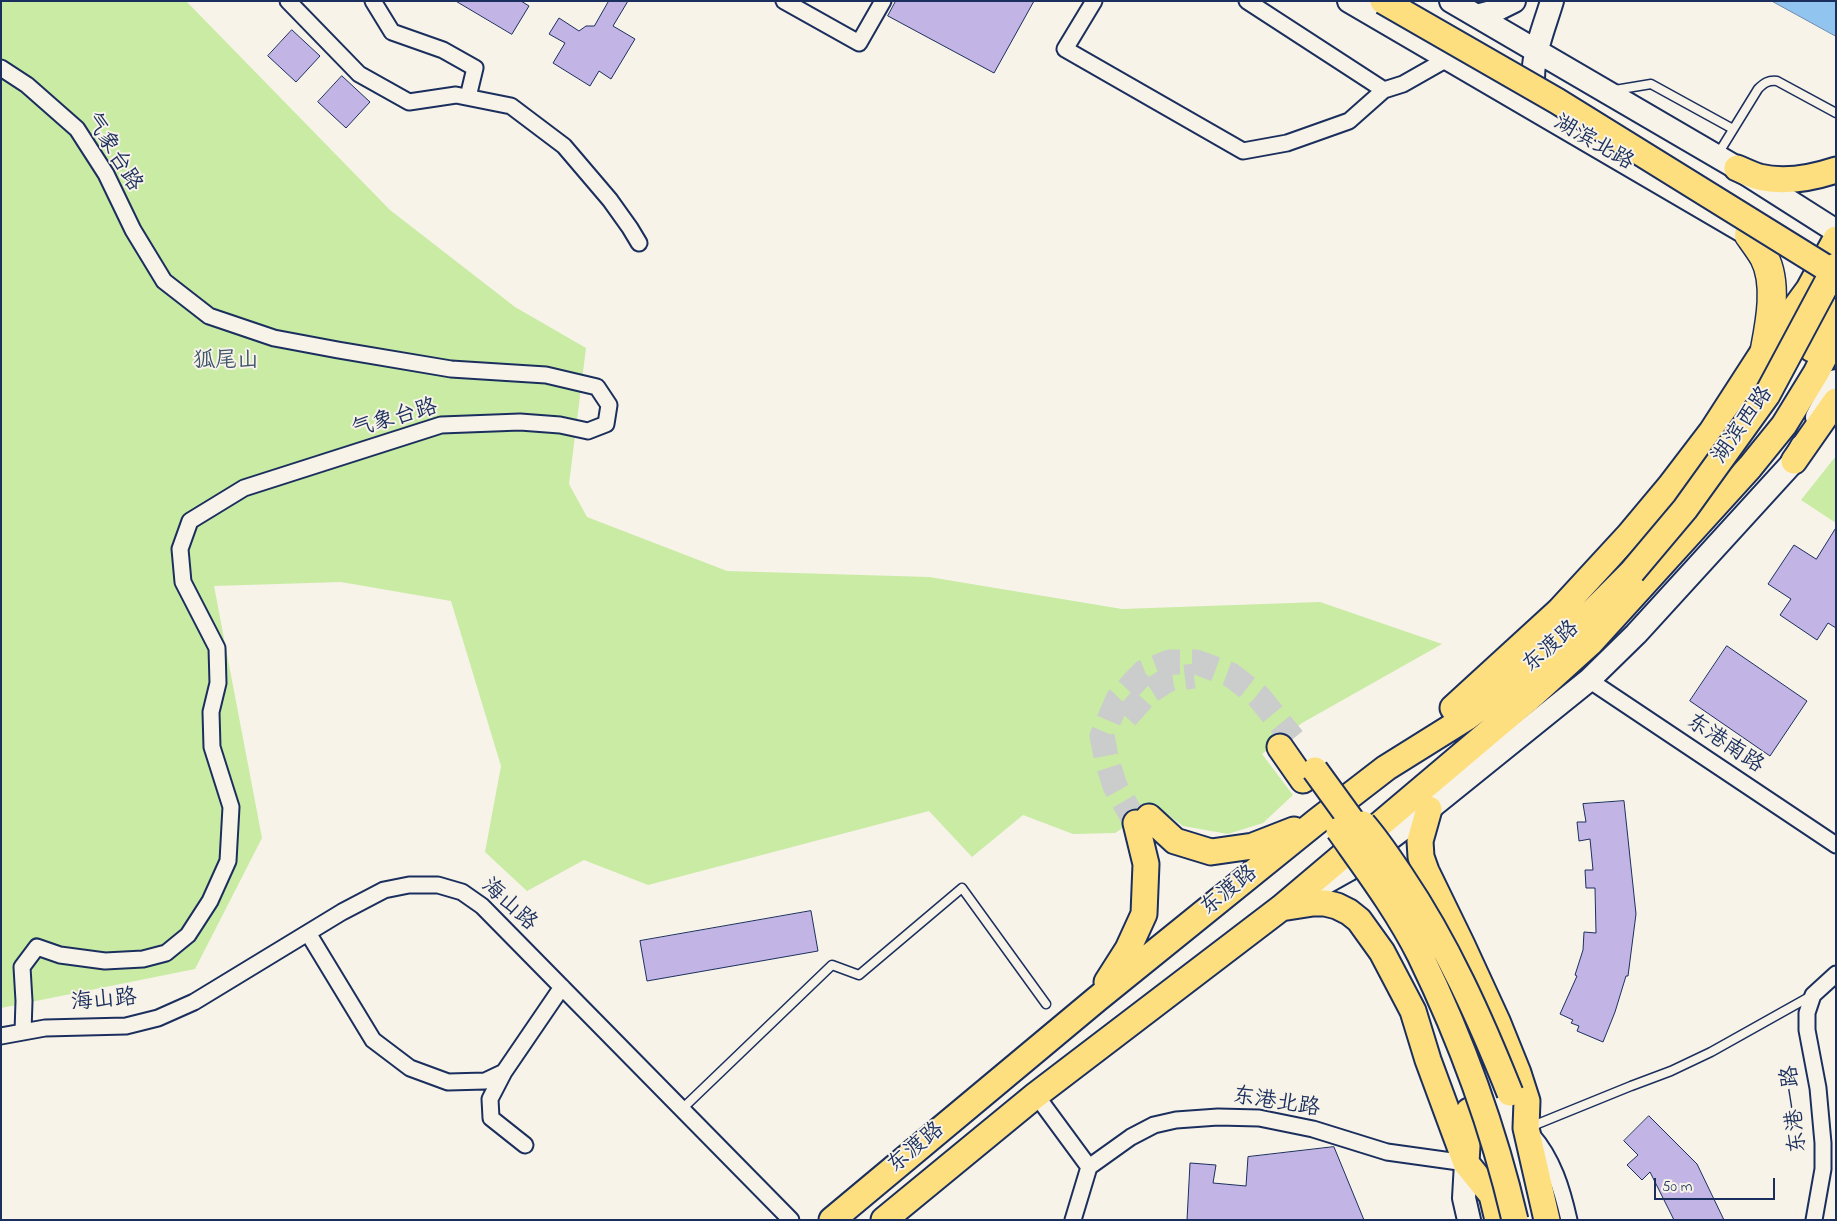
<!DOCTYPE html>
<html>
<head>
<meta charset="utf-8">
<style>
  body { margin:0 }
  #map { position:relative; width:1837px; height:1221px; overflow:hidden; background:#f7f3e8; font-family:"Indie Flower",sans-serif }
  canvas { display:block }
  .frame { position:absolute; inset:0; border:2px solid #1b2f5e; pointer-events:none }
  .scale { position:absolute; left:1654px; top:1178px; width:121px; height:22px; box-sizing:border-box; border:2px solid #1b2f5e; border-top:0; padding-left:6px; font-size:15px; line-height:18px; white-space:nowrap; color:#1b2f5e; -webkit-text-stroke:4px #f7f3e8; paint-order:stroke }
</style>
</head>
<body>
<div id="map">
<canvas width="1837" height="1221"></canvas>
<div class="frame"></div>
<div class="scale">50 m</div>
</div>
<script>
const g = document.querySelector('canvas').getContext('2d');
g.lineJoin = 'round';
function paint(path, color) { g.fillStyle = color; g.fill(path, 'evenodd'); }
function stroke(path, color, width, dash) { g.strokeStyle = color; g.lineWidth = width; g.lineCap = dash ? 'butt' : 'round'; g.setLineDash(dash || []); g.stroke(path); }
function drawText(font, color, halo, rows, align = 'center') {
  g.font = font + ' "Indie Flower","LXGW WenKai TC",sans-serif'; g.lineWidth = 4; g.setLineDash([]); g.textBaseline = 'middle'; g.strokeStyle = halo; g.fillStyle = color; for (const [text, x, y, turn = 0] of rows) {
    g.save(); g.translate(x, y); g.rotate((+turn || 0) * Math.PI / 180); g.textAlign = isNaN(turn) ? turn : align; if (halo) g.strokeText(text, 0, 0); g.fillText(text, 0, 0); g.restore();
  }
}
const green = new Path2D(`
  M1,1h185l204,209 125,97 71,41 -17,136 18,33 140,54 202,6 193,32 198,-7 122,42 -140,79 -40,31 31,41 -30,28 -35,11 -45,-8 -27,-20 -41,27 -42,1 -50,-19 -51,42 -43,-46 -281,74 -64,-25 -57,31 -42,-39 16,-86 -50,-165 -110,-19 -127,4 48,252 -67,131 -194,39z
  M1836,456v67l-35,-23z`);
const water = new Path2D(`
  M1772,1h64v35z`);
const building = new Path2D(`
  M456,1h65l8,5 -17,28z
  M609,1h19l-15,25 22,13 -24,40 -12,-8 -9,15 -37,-23 12,-20 -16,-9 10,-16 20,13 7,-5h8z
  M896,1h138l-40,72 -106,-57z
  M292,30l28,26 -24,26 -28,-26z
  M342,76l28,26 -24,26 -28,-26z
  M1836,528v100l-8,-5 -11,17 -37,-25 11,-16 -23,-15 26,-39 22,14z
  M1727,646l80,55 -37,55 -80,-55z
  M1624,801l12,113 -8,62h-2l-11,36 -12,30 -26,-11 2,-5 -8,-3 2,-3 -13,-6 17,-38 -2,-1 8,-25 1,-18 12,1 -1,-45h-9l-1,-18h8l-3,-31 -11,2 -2,-19h9l-3,-18z
  M811,911l7,40 -171,30 -7,-40z
  M1649,1116l48,48 27,56h-50l-24,-48 -8,8 -15,-15 11,-10 -14,-14z
  M1334,1147l30,73h-177l3,-57 26,2 -3,18 33,3 2,-29z`);
const primaryTunnel = new Path2D(`
  M1126,717l21,-24 22,-14 25,-3
  M1136,823l-21,-37 -8,-25 -5,-25 16,-37 26,-27 26,-10h26l35,13 27,21 35,43`);
const lane = new Path2D(`
  M1615,90l36,-6 82,45
  M1718,154l40,-65c6,-6 10,-9 19,-8l59,32
  M682,1109l150,-144 27,10 103,-87 84,116
  M1530,1127l101,-41 40,-15 40,-19 100,-56`);
const street = new Path2D(`
  M288,1l71,73 50,28 47,-7 55,11 53,40 46,54 20,28 9,15
  M373,1l19,31 51,18 32,18 -7,29
  M784,1l75,42 24,-42
  M1094,1l-29,48 178,102 44,-8 62,-22 35,-31 19,-6 44,-25
  M1247,1l137,89
  M1,68l26,17 50,44 29,45 27,56 31,51 45,35 65,22 64,12 113,19 95,6 51,12 12,18 -3,19 -18,7 -28,-6 -40,-3 -79,3 -197,63 -54,33 -10,28 3,33 34,66 1,35 -7,29 1,35 19,60 -3,54 -18,40 -22,34 -22,18 -23,6 -38,2 -45,-6 -23,-8 -15,20 2,34 -1,31
  M1589,680l247,165
  M308,933l65,107 37,28 38,14 37,-1 19,-9 58,-85
  M1,1036l44,-8 81,-2 32,-8 36,-16 148,-90 42,-22 25,-5h29l24,7 20,14 309,314
  M504,1072l-14,27 1,19 34,27
  M1036,1095l53,72 -16,53
  M1532,1135c21,24 30,54 37,85
  M1089,1167l42,-30 23,-12 22,-5 42,-3 41,1 54,11 74,23 79,11
  M1814,1220l9,-51v-26l-5,-55 -11,-58v-17l6,-18 23,-21`);
const secondary = new Path2D(`
  M1349,1l416,243
  M1451,1l286,167 99,63
  M1477,16l15,-4 22,-11
  M1537,102c-12,-32 6,-70 15,-101
  M1817,417l19,-36
  M1314,889l34,-19 81,-61 160,-129 47,-46 158,-173 8,-15
  M1466,1163l-2,35 5,22`);
const primary = new Path2D(`
  M1737,168c7,3 15,7 22,9 25,6 53,1 77,-7
  M1812,349l24,-45
  M1794,461l42,-60
  M1453,708l106,-97 70,-76 41,-49 42,-55 53,-82 44,-60 27,-50
  M1280,747l23,33
  M1429,809l-9,32 1,16 5,14 36,74 35,76 21,52 9,28 -1,27 21,92
  M1149,817l26,24 36,11 42,-6 41,-16
  M1281,908l32,-5h12l12,3 12,6 10,8 23,32 31,59 15,49 38,103
  M1107,982l21,-33 16,-35 2,-50 -10,-41
  M1469,1111l-3,52 26,32 6,25
  M832,1220l265,-221 219,-177 70,-54 80,-50 87,-67 79,-79
  M884,1220l152,-125 245,-187 246,-208 63,-57 160,-176 34,-42 32,-52 20,-39`);
const highway = new Path2D(`
  M1749,235c5,7 11,15 15,22 14,26 6,66 1,92`);
const primaryBridge = new Path2D(`
  M1383,1l174,100 279,173
  M1632,572l53,-63 82,-114 69,-129
  M1315,770l53,73
  M1363,824c14,16 26,34 38,52 46,68 79,142 109,217
  M1339,830c29,41 59,81 81,125 40,82 74,175 95,265`);
const streetNames = [
  ["湖滨北路",1593,144,30],
  ["气象台路",112,153,58],
  ["气象台路",395,420,-16],
  ["湖滨西路",1744,426,-55],
  ["东渡路",1552,648,-41],
  ["东港南路",1724,745,34],
  ["东渡路",1230,892,-39],
  ["海山路",508,906,42],
  ["海山路",104,1002,-5],
  ["东港北路",1276,1104,9],
  ["东港一路",1796,1109,-96],
  ["东渡路",917,1149,-40]
];
const parkNames = [
  ["狐尾山",226,362]
];
paint(green, '#c9eba4');
paint(water, '#91c4ee');
stroke(water, '#6288b4', 1);
paint(building, '#c2b4e5');
stroke(building, '#1b2f5e', 1);
stroke(primaryTunnel, '#cbcccc', 25, [25, 12]);
stroke(lane, '#1b2f5e', 11);
stroke(street, '#1b2f5e', 19);
stroke(secondary, '#1b2f5e', 26);
stroke(primary, '#1b2f5e', 29);
stroke(highway, '#1b2f5e', 31);
stroke(lane, '#f7f3e8', 8);
stroke(street, '#f7f3e8', 15);
stroke(secondary, '#f7f3e8', 22);
stroke(primary, '#fedf80', 25);
stroke(highway, '#fedf80', 28);
stroke(primaryBridge, '#1b2f5e', 29, []);
stroke(primaryBridge, '#fedf80', 25);
drawText('22px', '#1b2f5e', '#f7f3e8', streetNames);
drawText('22px', '#3e556c', '#f7f3e8', parkNames);
</script>
</body>
</html>
